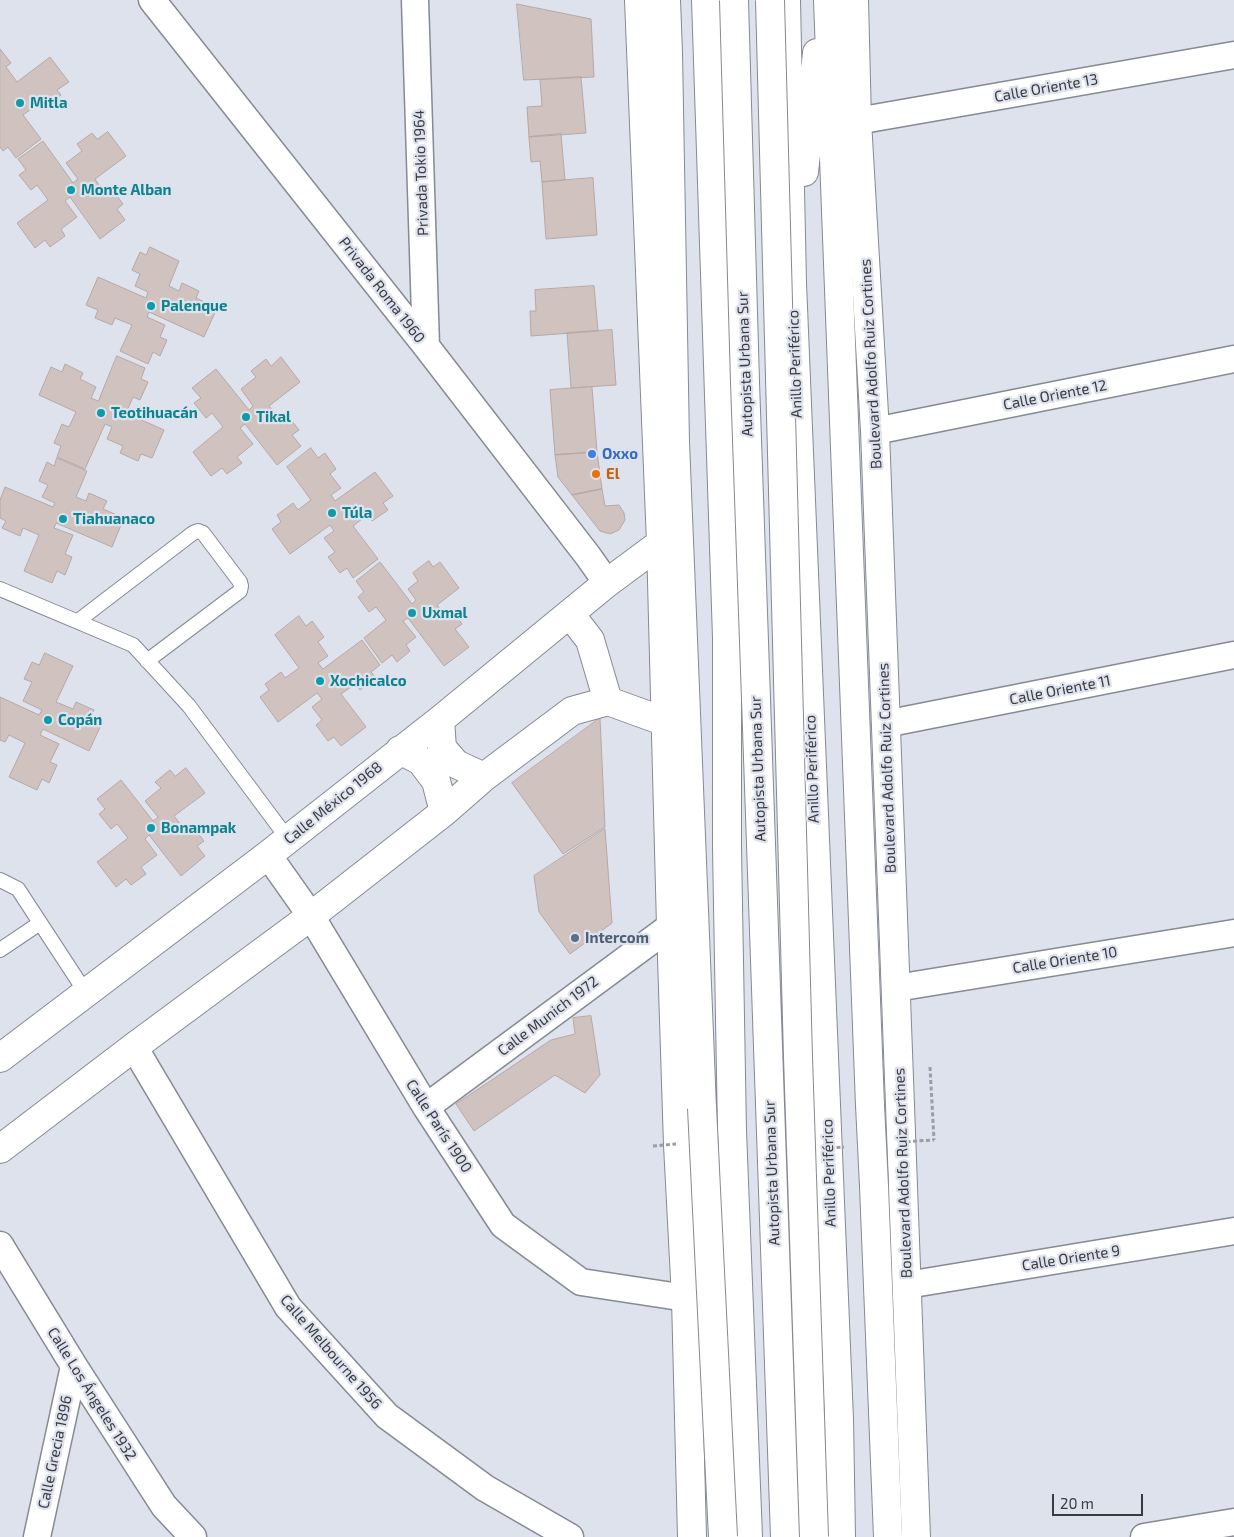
<!DOCTYPE html>
<html>
<head>
<meta charset="utf-8">
<style>
  body { margin:0 }
  #map { position:relative; width:1234px; height:1537px; overflow:hidden; background:#dde2ed; font-family:"Exo 2",sans-serif }
  canvas { display:block }
  .scale { position:absolute; left:1052px; top:1494px; width:91px; height:22px; box-sizing:border-box; border:2px solid #393b40; border-top:0; padding-left:6px; font-size:15px; line-height:18px; white-space:nowrap; color:#393b40; -webkit-text-stroke:4px #dde2ed; paint-order:stroke }
</style>
</head>
<body>
<div id="map">
<canvas width="1234" height="1537"></canvas>
<div class="scale">20 m</div>
</div>
<script>
const g = document.querySelector('canvas').getContext('2d');
g.lineJoin = 'round';
function paint(path, color) { g.fillStyle = color; g.fill(path, 'evenodd'); }
function stroke(path, color, width, dash) { g.strokeStyle = color; g.lineWidth = width; g.lineCap = dash ? 'butt' : 'round'; g.setLineDash(dash || []); g.stroke(path); }
function drawText(font, color, halo, rows, align = 'center') {
  g.font = font + ' "Exo 2",sans-serif'; g.lineWidth = 4.5; g.setLineDash([]); g.textBaseline = 'middle'; g.strokeStyle = halo; g.fillStyle = color; for (const [text, x, y, turn = 0] of rows) {
    g.save(); g.translate(x, y); g.rotate((+turn || 0) * Math.PI / 180); g.textAlign = isNaN(turn) ? turn : align; if (halo) g.strokeText(text, 0, 0); g.fillText(text, 0, 0); g.restore();
  }
}
const building = new Path2D(`
  M517,4l74,15 3,58 -70,3z
  M0,49l11,14 -5,4 11,15 33,-25 19,25 -12,8 4,5 -14,11 -4,-6 -20,15 18,24 -25,19 -8,-11 -5,4 -3,-4z
  M581,77l5,56 -57,4 -2,-30 15,-1 -2,-26z
  M108,132l18,24 -31,23 10,15 7,-5 11,15 -6,5 8,11 -25,19 -30,-42 -5,4 12,16 -16,12 4,7 -15,11 -5,-7 -10,8 -18,-25 31,-23 -11,-15 -6,5 -12,-15 7,-5 -8,-11 25,-18 30,42 5,-4 -12,-16 16,-12 -5,-7 15,-11 5,6z
  M561,134l4,46 -23,2 -2,-21 -9,1 -2,-25z
  M593,178l4,57 -51,4 -4,-57z
  M150,247l29,14 -10,25 10,5 3,-8 17,8 -3,7 21,10 -13,29 -55,-25 -2,5 18,8 -5,12 7,3 -7,16 -7,-4 -5,12 -28,-13 12,-26 -17,-7 -3,7 -17,-7 3,-8 -12,-5 12,-28 48,21 2,-6 -13,-6 5,-12 -8,-4 8,-18 6,3z
  M594,286l4,45 -67,5 -1,-25h6l-1,-21z
  M612,330l4,55 -45,3 -4,-55z
  M117,356l28,12 -4,11 7,3 -8,18 -7,-3 -7,16 38,17 -12,28 -11,-4 -3,7 -18,-8 3,-7 -16,-7 5,-12 -7,-3 -20,45 -28,-12 4,-11 -7,-3 8,-19 7,3 7,-15 -37,-17 12,-28 11,5 3,-8 18,9 -3,6 16,8 -5,11 7,3z
  M281,357l19,25 -31,24 12,14 6,-5 12,15 -7,5 9,11 -24,19 -32,-41 -5,4 13,16 -16,13 5,6 -15,11 -5,-6 -11,8 -18,-24 30,-25 -11,-14 -6,5 -12,-15 7,-5 -9,-10 24,-19 33,41 4,-4 -12,-17 15,-12 -5,-6 15,-12 5,7z
  M592,387l5,65 -42,3 -5,-65z
  M311,448l7,10 7,-5 11,16 -6,5 11,14 -10,7 4,6 40,-29 18,24 -10,7 5,7 -16,11 -5,-6 -14,11 25,33 -25,19 -6,-10 -7,5 -12,-16 7,-5 -11,-14 10,-7 -4,-6 -40,29 -18,-25 9,-7 -4,-7 16,-12 5,7 13,-10 -24,-33z
  M597,452l5,37 -30,6 -14,-18 -3,-22z
  M57,458l30,13 -11,26 10,4 3,-8 18,8 -4,8 21,9 -12,29 -56,-24 -2,5 19,7 -8,19 7,3 -7,18 -8,-4 -5,12 -28,-12 15,-36 -16,-7 -3,8 -18,-8 4,-7 -6,-3v-18l5,-13 48,20 2,-4 -13,-6 6,-12 -9,-4 8,-19 7,4z
  M602,489l3,17 14,-1 5,8 1,7 -6,10 -9,4 -10,-3 -28,-36z
  M429,561l4,6 7,-5 19,26 -22,17 7,9 7,-5 11,15 -7,5 14,18 -25,19 -36,-48 -5,3 13,16 -10,8 4,6 -13,11 -5,-7 -10,8 -18,-25 22,-18 -10,-13 -7,5 -11,-15 6,-5 -8,-11 24,-19 32,42 4,-4 -8,-11 10,-8 -5,-8z
  M299,616l7,10 6,-5 12,16 -6,5 10,14 -10,7 5,6 39,-29 18,25 -9,7 5,6 -16,12 -5,-6 -14,10 25,33 -25,19 -7,-9 -6,4 -12,-16 6,-5 -10,-13 10,-8 -5,-6 -39,29 -18,-25 9,-7 -4,-6 16,-12 4,6 14,-10 -24,-33z
  M45,653l28,13 -17,36 17,7 3,-7 18,8 -4,7 12,6 -13,28 -46,-22 -3,6 19,9 -9,18 7,3 -8,18 -7,-4 -5,11 -28,-13 16,-34 -16,-8 -4,7 -5,-2v-43l39,18 3,-5 -19,-9 9,-19 -8,-3 8,-17 7,3z
  M600,718l5,109 -42,27 -51,-71z
  M186,768l19,25 -31,23 12,15 6,-5 12,15 -7,5 8,10 -24,20 -32,-41 -4,4 12,16 -16,12 5,7 -15,11 -5,-6 -10,8 -19,-25 31,-24 -11,-14 -6,5 -12,-15 6,-5 -8,-10 24,-19 32,41 5,-4 -13,-16 16,-13 -6,-6 15,-12 5,6z
  M605,829l7,94 -42,31 -31,-42 -5,-36z
  M591,1016l9,59 -15,18 -30,-18 -81,56 -18,-27 95,-64 24,-6 -2,-16z`);
const path = new Path2D(`
  M930,1067l4,73`);
const lane = new Path2D(`
  M0,589l133,56 56,61 99,133
  M78,621l115,-88 5,-2 5,2 37,49 1,4 -1,5 -93,70
  M0,880l18,9 68,104
  M0,950l40,-27`);
const street = new Path2D(`
  M152,0l274,346 162,210 19,27
  M415,0l11,346
  M857,121l377,-66
  M875,431l359,-72
  M885,724l349,-69
  M268,855l43,61 115,191 77,118 78,57 105,16
  M896,988l338,-55
  M134,1047l154,260 99,109 98,72 85,49
  M426,1107l245,-181
  M0,1245l74,121 90,140 29,31
  M907,1285l327,-54
  M37,1537l37,-171
  M1144,1537l90,-15`);
const secondary = new Path2D(`
  M639,0l22,543 10,383 7,219 8,153 6,239
  M854,0l3,121 18,310 41,1106
  M570,614l20,26 18,61
  M440,720l2,28 14,16 28,13
  M400,750l21,11 15,20 8,31
  M0,1058l268,-203 172,-135 167,-137 54,-40
  M0,1149l134,-102 177,-131 133,-104 40,-35 88,-66 36,-10 58,21`);
const highway = new Path2D(`
  M666,0l2,53 7,389 27,666
  M706,0l21,638v210l5,283 16,406
  M786,0l6,283 47,1136 2,118
  M828,0l42,1105
  M804,172l13,-119
  M679,1159l23,114
  M874,1186l14,351`);
const pathBridge = new Path2D(`
  M900,1142l34,-2
  M653,1146l23,-2
  M830,1148l14,-1`);
const highwayBridge = new Path2D(`
  M734,0l11,382 40,1155
  M770,0l28,1057 16,480
  M870,1105l4,81
  M702,1108l21,429`);
const markers = [
  [20,103,5,"#0f9aa8"],
  [71,190,5,"#0f9aa8"],
  [151,306,5,"#0f9aa8"],
  [101,413,5,"#0f9aa8"],
  [246,417,5,"#0f9aa8"],
  [592,454,5,"#3f7fe0"],
  [596,474,5,"#e8710a"],
  [332,513,5,"#0f9aa8"],
  [63,519,5,"#0f9aa8"],
  [412,613,5,"#0f9aa8"],
  [320,681,5,"#0f9aa8"],
  [48,720,5,"#0f9aa8"],
  [151,828,5,"#0f9aa8"],
  [575,938,5,"#5c6f8a"]
];
const streetNames = [
  ["Calle Oriente 13",1046,88,-10],
  ["Privada Tokio 1964",421,173,-92],
  ["Privada Roma 1960",382,290,52],
  ["Autopista Urbana Sur",745,364,-92],
  ["Anillo Periférico",795,364,-92],
  ["Boulevard Adolfo Ruiz Cortines",871,364,-93],
  ["Calle Oriente 12",1055,395,-11],
  ["Calle Oriente 11",1060,690,-11],
  ["Boulevard Adolfo Ruiz Cortines",887,768,-92],
  ["Autopista Urbana Sur",758,769,-92],
  ["Anillo Periférico",812,769,-92],
  ["Calle México 1968",333,803,-39],
  ["Calle Oriente 10",1065,960,-9],
  ["Calle Munich 1972",548,1016,-37],
  ["Calle París 1900",439,1126,57],
  ["Autopista Urbana Sur",772,1173,-92],
  ["Anillo Periférico",829,1173,-92],
  ["Boulevard Adolfo Ruiz Cortines",903,1173,-92],
  ["Calle Oriente 9",1071,1258,-9],
  ["Calle Melbourne 1956",331,1352,49],
  ["Calle Los Ángeles 1932",92,1394,58],
  ["Calle Grecia 1896",55,1452,-78]
];
const cultureNames = [
  ["Mitla",30,103],
  ["Monte Alban",81,190],
  ["Palenque",161,306],
  ["Teotihuacán",111,413],
  ["Tikal",256,417],
  ["Túla",342,513],
  ["Tiahuanaco",73,519],
  ["Uxmal",422,613],
  ["Xochicalco",330,681],
  ["Copán",58,720],
  ["Bonampak",161,828]
];
const shopNames = [
  ["Oxxo",602,454]
];
const foodNames = [
  ["El",606,474]
];
const serviceNames = [
  ["Intercom",585,938]
];
paint(building, '#d0c3bf');
stroke(building, '#b5a8a5', 1);
stroke(lane, '#858a93', 16);
stroke(street, '#858a93', 29);
stroke(secondary, '#858a93', 30);
stroke(highway, '#858a93', 30);
stroke(path, '#999da5', 3, [4, 2.5]);
stroke(lane, '#fff', 14);
stroke(street, '#fff', 26);
stroke(secondary, '#fff', 28);
stroke(highway, '#fff', 28);
stroke(highwayBridge, '#858a93', 30, []);
stroke(pathBridge, '#999da5', 3, [4, 2.5]);
stroke(highwayBridge, '#fff', 28);
for (const [x, y, r, color] of markers) { const dot = new Path2D(); dot.arc(x, y, r, 0, 2 * Math.PI); g.fillStyle = color; g.fill(dot); stroke(dot, '#dde2ed', 2); }
drawText('15px', '#393b40', '#dde2ed', streetNames);
drawText('bold 15px', '#0d838f', '#dde2ed', cultureNames, 'left');
drawText('bold 15px', '#366cbe', '#dde2ed', shopNames, 'left');
drawText('bold 15px', '#c56008', '#dde2ed', foodNames, 'left');
drawText('bold 15px', '#4e5e75', '#dde2ed', serviceNames, 'left');
</script>
</body>
</html>
